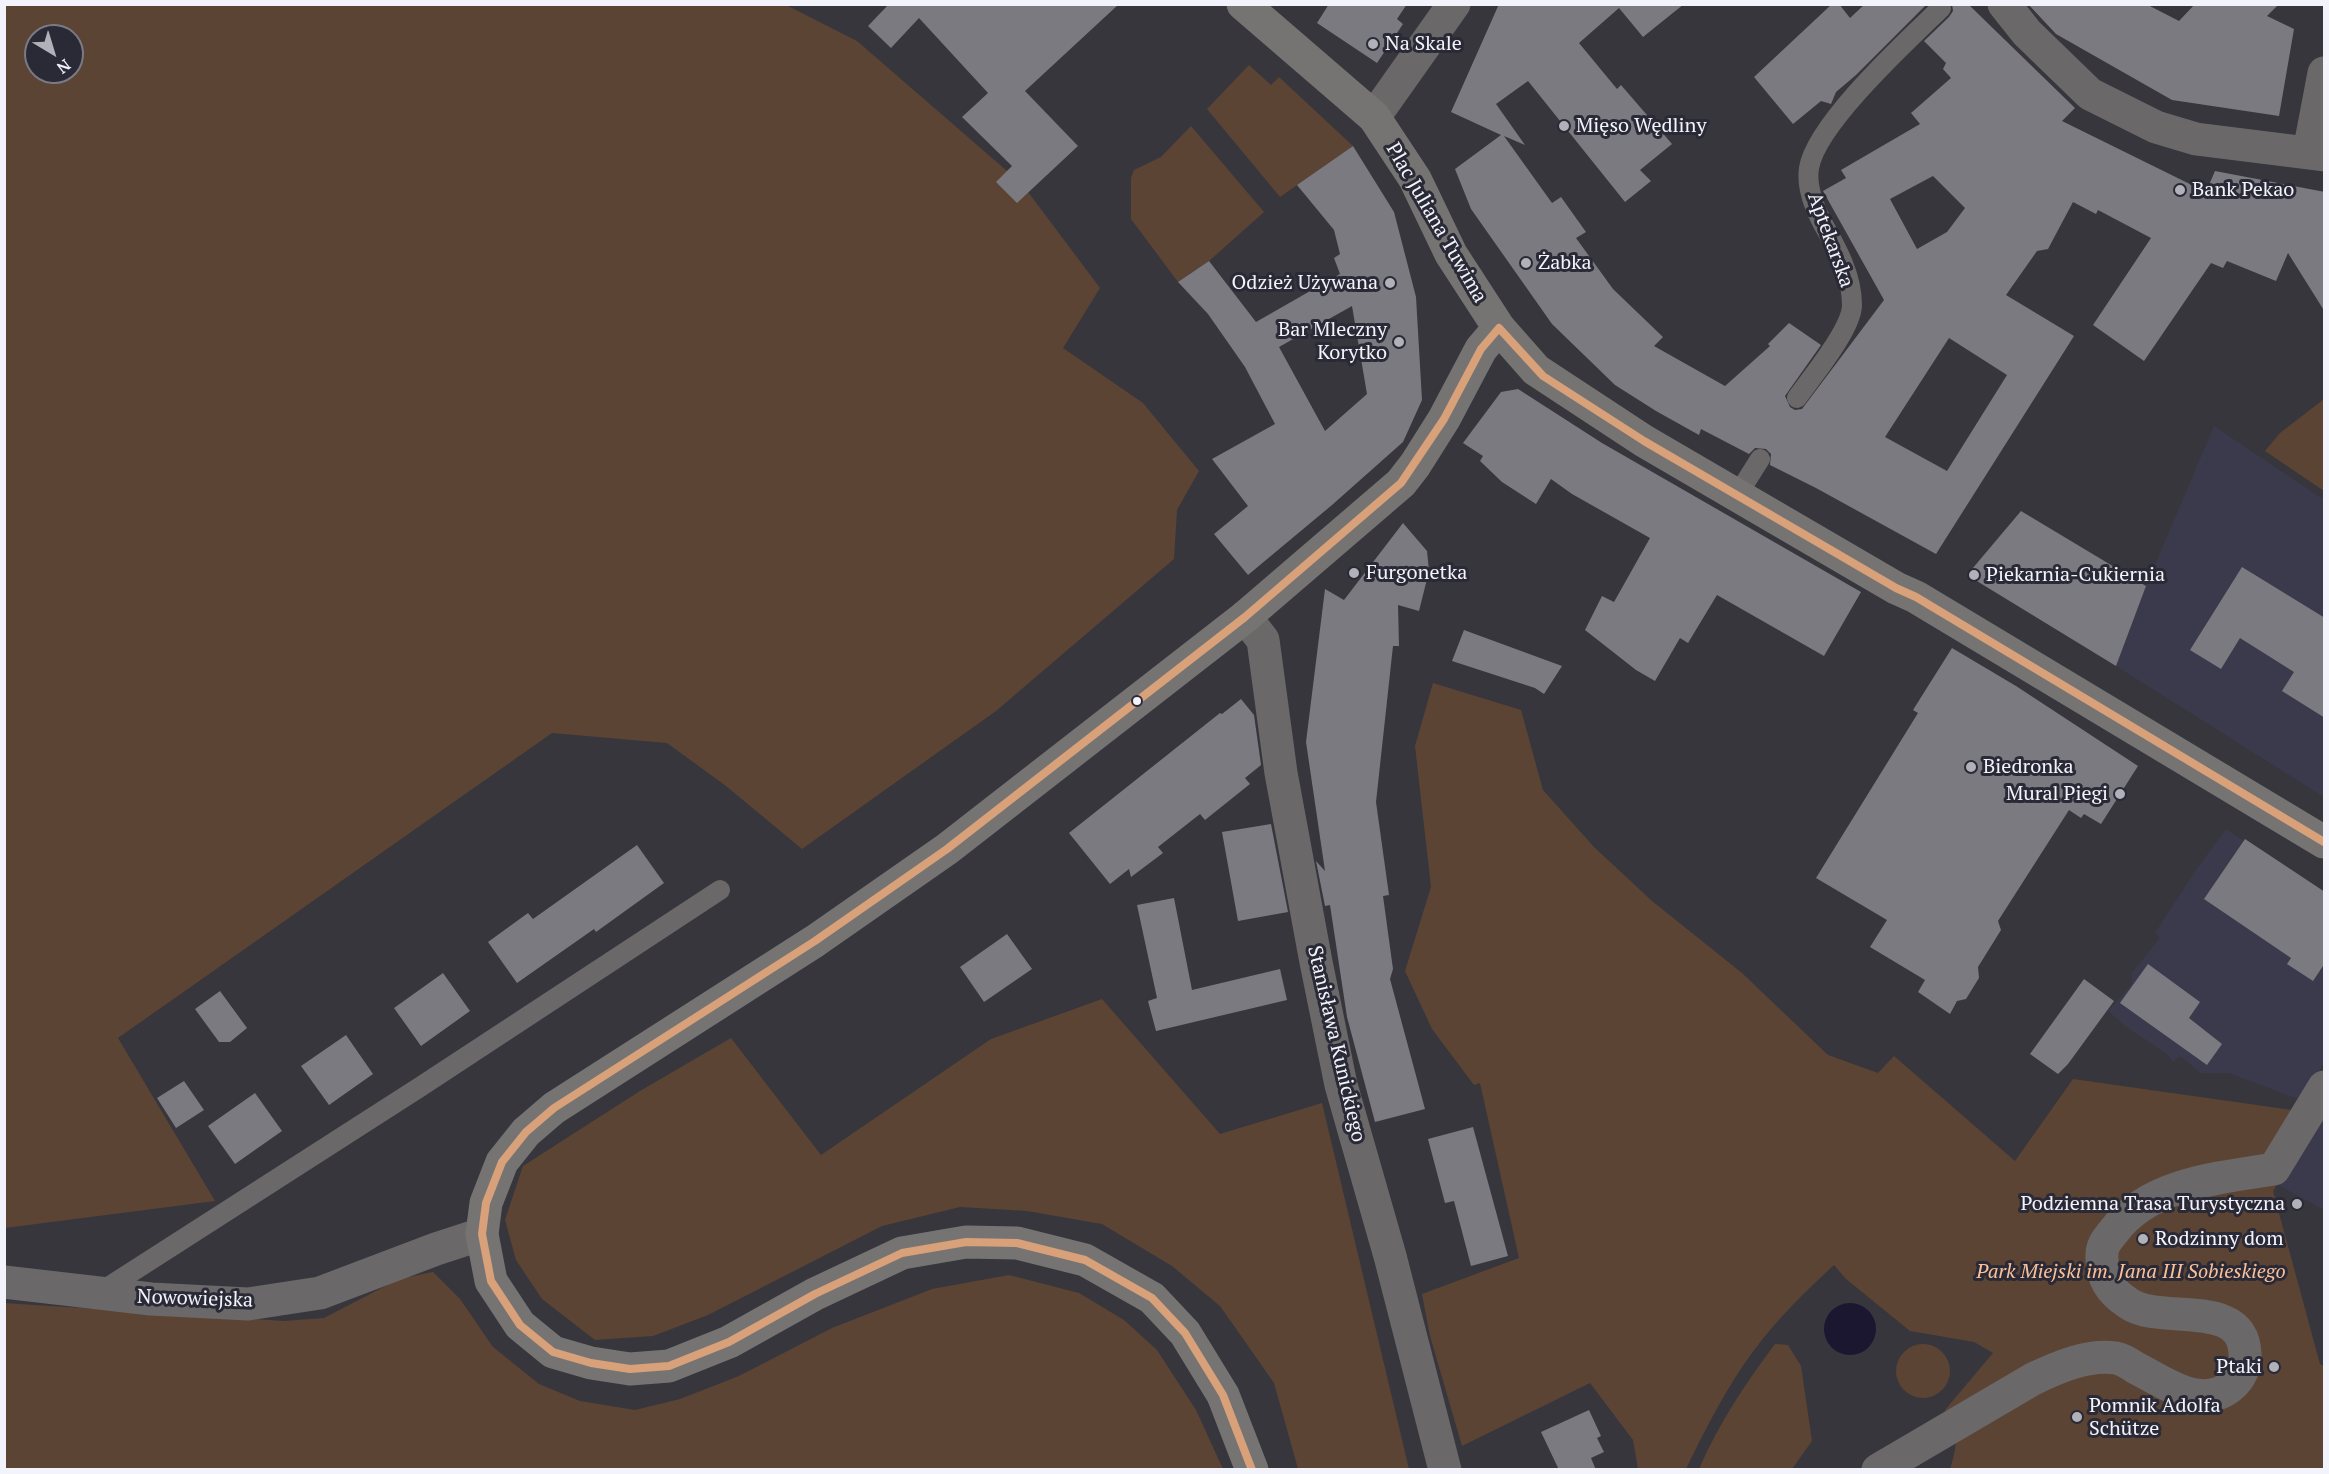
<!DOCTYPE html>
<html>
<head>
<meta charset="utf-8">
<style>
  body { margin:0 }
  #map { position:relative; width:2329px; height:1474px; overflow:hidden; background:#37363d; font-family:"PT Serif",serif }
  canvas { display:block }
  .frame { position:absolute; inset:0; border:6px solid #f3f3fc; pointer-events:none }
  .north { position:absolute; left:24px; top:24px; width:60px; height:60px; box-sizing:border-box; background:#2a2936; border:2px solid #7a7a85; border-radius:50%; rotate:142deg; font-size:16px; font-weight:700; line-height:24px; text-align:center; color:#f3f3fc }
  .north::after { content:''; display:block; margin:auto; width:21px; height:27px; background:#b1b1b9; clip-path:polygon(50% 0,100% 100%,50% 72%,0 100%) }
</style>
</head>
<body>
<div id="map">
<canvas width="2329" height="1474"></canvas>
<div class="frame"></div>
<div class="north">N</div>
</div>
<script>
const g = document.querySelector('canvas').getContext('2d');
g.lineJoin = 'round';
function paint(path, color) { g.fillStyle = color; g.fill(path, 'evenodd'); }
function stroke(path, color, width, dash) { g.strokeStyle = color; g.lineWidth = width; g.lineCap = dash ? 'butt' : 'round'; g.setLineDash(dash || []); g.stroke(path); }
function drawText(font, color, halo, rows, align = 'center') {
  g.font = font + ' "PT Serif",serif'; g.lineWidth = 6; g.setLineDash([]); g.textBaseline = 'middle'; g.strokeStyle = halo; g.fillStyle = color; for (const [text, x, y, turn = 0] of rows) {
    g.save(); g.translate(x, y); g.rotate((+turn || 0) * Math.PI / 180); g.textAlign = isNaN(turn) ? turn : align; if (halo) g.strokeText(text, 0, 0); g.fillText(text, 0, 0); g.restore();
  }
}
const built = new Path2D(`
  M2214,426l110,74v297l-208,-131 30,-80z
  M2226,829l98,64v169l-21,39 -74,-28h-28l-21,-17 -7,6 -6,-8 -42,-28 -17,-15 24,-27v-11l28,-35 -5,-5 41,-63z
  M2324,1109v101l-46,-25z`);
const green = new Path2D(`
  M4,5h782l71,36 165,143 78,104 -37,60 80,55 56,68 -22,39 -3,49 -178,152 -194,138 -76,-63 -59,-43 -115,-10 -434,305 97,163 -210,27zM36,36h36v36h-36z
  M1249,65l22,20 8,-8 74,69 -73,51 -73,-88z
  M1191,126l73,86 -55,49 -31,21 -47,-63v-41l3,-8 27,-13z
  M2324,399v92l-59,-40 15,-18z
  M1433,683l88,27 22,80 51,57 58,54 90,72 86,82 50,18 16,-17 121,105 58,-82 247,35 -47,77 47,173 4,2v103h-374c8,-25 9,-37 -5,-59l48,-57 -19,-11 -64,-11 -64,-52 -12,-14c-28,26 -56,53 -79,84 -28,37 -49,79 -69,120h-48l-5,-29 -43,-57 -128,63 -32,-110 -8,-42 97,-36 -39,-175 -6,2 -42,-56 -27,-58 26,-84 -16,-141z
  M1102,999l118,135 102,-31 87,366h-111l-24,-86 -54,-77 -48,-40 -70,-42 -75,-13 -67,-4 -78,19 -174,89 -55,21 -58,4 -53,-41 -26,-39 -11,-40 18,-54 117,-75 91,-53 90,117 170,-116z
  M433,1272l27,27 33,48 46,37 41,17 55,9 45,-11 59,-23 93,-48 100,-39 77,-14 70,18 45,27 33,30 39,60 27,59h-1218l-1,-166 280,18 40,-3 75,-39z
  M1775,1344l13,1 13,21 11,75 -20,28h-93c20,-46 46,-85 76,-125z
  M1896 1371a27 27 0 1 1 54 0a27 27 0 1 1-54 0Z`);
const water = new Path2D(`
  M1824 1329a26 26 0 1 1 52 0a26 26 0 1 1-52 0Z`);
const building = new Path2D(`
  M889,4h230l-94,87 53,55 -61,57 -21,-21 16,-16 -50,-49 26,-24 -69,-75 -28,30 -23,-22z
  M1329,4h78l-10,15 6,5 -26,39 -60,-40z
  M1499,4h185l-41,33 -24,-29 -40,35 38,46 4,-4 51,59 -32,26 11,11 -26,21 -97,-121 -32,23 29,41 -21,-9 48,67 9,-6 25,35 -10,6 37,51 50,48 -9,9 71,40 45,-40 -2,-2 21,-21 32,22 -36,51 5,11 5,3 7,-1 82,-109 -61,-109 23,-13 -5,-8 79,-46 -9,-11 40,-35 -8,-9 3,-6 -22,-22 25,-24 4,-6 -1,-7h16l107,104 -13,13 144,71 9,-21 110,21v120l-37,-59 -12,28 -49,-20 -4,7 -12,-5 -67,98 -51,-36 58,-87 -53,-28 -2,4 -23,-12 -25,47 -11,2 -31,44 68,41 -138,218 -120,-66 -46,-23 1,-11 -5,-5 -11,-1 -6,6 -48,-25 -2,6 -43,-24 -41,-26 -63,-61 -81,-115 -16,-40 46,-34 -50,-23zM1933,176l32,32 -18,24 -30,17 -27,-50zM1949,338l58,37 -60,96 -62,-34z
  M1832,4h7l11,14 15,-14h62l-71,71 -20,17 -5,12 -10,-3 -28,23 -39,-47z
  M2028,4h118l33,17 16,-17h84l-12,12 27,13 -15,87 -107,-16 -116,-66z
  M1353,146l41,66 22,85 6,103 -19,42 -71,63 -84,70 -34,-41 34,-28 -36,-47 63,-35 -30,-57 -37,-53 -30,-32 31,-21 47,61 84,-48 -6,-16 6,-4 -6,-24 -37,-45zM1352,306l15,88 -42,37 -46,-84z
  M1518,389l84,54 259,149 -37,64 -107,-61 -29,48 -8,-5 -25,43 -19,-11 -51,-40 17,-34 12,6 36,-64 -78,-44 -21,-15 -15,25 -34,-22 -22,-21 3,-5 -20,-13 38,-51z
  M2021,511l125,75 -30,80 -149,-91z
  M1403,523l24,28 2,20 -10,40 -21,-6 1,41h-6l-17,156 13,93 -6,1 10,73 -3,10 35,130 -50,13 -28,-105 -17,-112 -5,1 -9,-45 9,10 -19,-129 19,-153 19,11z
  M2242,567l83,51v100l-43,-27 12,-19 -54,-34 -19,31 -31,-19z
  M1464,630l98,36 -18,28 -9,-6 -83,-27z
  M1952,648l64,38 122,80 -37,58 -17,-10 -3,4 -12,-8 -71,111 3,9 -23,37 1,11 -13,21 -9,2 -7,13 -32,-22 7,-12 -55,-33 17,-27 -71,-42 102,-165 -5,-3z
  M1241,699l13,16 7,50 -16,13 5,6 -45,36 -5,-6 -42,33 5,6 -32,24 -2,-8 -19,15 -41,-51 151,-120 2,1z
  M1271,824l17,88 -50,9 -16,-89z
  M2245,839l80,53v71l-12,18 -26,-17 4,-6 -87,-59z
  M637,845l27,38 -68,49 -2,-3 -77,54 -29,-41 40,-29 5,6z
  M1174,898l18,92 88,-21 7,31 -131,31 -8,-30 9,-3 -20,-93z
  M1007,934l25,35 -48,33 -24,-35z
  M2148,964l52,38 -11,16 33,26 -15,21 -87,-62z
  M443,973l27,38 -49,35 -27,-38z
  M2084,979l30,22 -46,63 -10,10 -28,-20z
  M220,991l27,37 -17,14h-11l-24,-33z
  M346,1035l27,39 -44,31 -28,-39z
  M184,1081l20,29 -28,18 -19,-30z
  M255,1093l27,38 -47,33 -27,-38z
  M1473,1127l35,129 -37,10 -17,-65 -9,2 -17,-64z
  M1589,1410l12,26 -4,2 7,14 -13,6 5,12h-37l-18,-38z`);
const lane = new Path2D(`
  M1797,398c14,-20 55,-69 55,-93 0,-30 -15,-56 -29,-81 -9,-17 -17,-37 -14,-56 7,-44 99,-128 132,-160
  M1738,494l22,-35
  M99,1293l321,-206 300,-197`);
const street = new Path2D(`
  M2004,4l23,29 63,61 66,33 40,12 128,16
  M1374,117l80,-113
  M2309,152l15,-79
  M1245,617l18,23 18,133 35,189 25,123 49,171 55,214
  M4,1282l147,17 97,5 72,-11 116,-44 46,-15
  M1878,1470l155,-91c25,-12 55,-25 83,-21 6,1 14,6 20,10 28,14 65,43 95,18 9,-7 15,-20 14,-32 -2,-58 -86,-28 -117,-51 -17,-11 -26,-24 -26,-44 -1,-13 4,-18 12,-28 36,-48 105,-53 160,-62l50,-82`);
const secondary = new Path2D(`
  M1243,4l131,113 41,62 36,75 48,74 37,42 108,71 252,147 20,9 408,245
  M1252,1470l-29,-75 -38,-62 -33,-35 -67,-38 -68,-17 -51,-1 -64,11 -87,41 -86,48 -60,24 -39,3 -39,-6 -38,-11 -33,-27 -29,-44 -9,-47 4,-31 16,-41 24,-30 28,-24 261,-167 132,-92 298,-232 156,-134 14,-18 29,-46 37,-70 18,-21`);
const bus1 = new Path2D(`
  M1499,328l44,48 101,65 252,147 20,9 408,245
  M1252,1470l-29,-75 -38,-62 -33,-35 -67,-38 -68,-17 -51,-1 -64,11 -87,41 -86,48 -60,24 -39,3 -39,-6 -38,-11 -33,-27 -29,-44 -9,-47 4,-31 16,-41 24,-30 28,-24 261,-167 132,-92 298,-232 156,-134 43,-64 37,-70 18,-21`);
const markers = [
  [1373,44,6,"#b1b1b9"],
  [1564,126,6,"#b1b1b9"],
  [2180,190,6,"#b1b1b9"],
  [1526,263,6,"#b1b1b9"],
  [1390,283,6,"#b1b1b9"],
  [1399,342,6,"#b1b1b9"],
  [1354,573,6,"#b1b1b9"],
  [1974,575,6,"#b1b1b9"],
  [1137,701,5,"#f3f3fc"],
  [1971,767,6,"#b1b1b9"],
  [2120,794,6,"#b1b1b9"],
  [2297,1204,6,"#b1b1b9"],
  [2143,1239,6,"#b1b1b9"],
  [2274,1367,6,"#b1b1b9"],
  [2077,1417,6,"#b1b1b9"]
];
const poiNames = [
  ["Na Skale",1385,44],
  ["Mięso Wędliny",1576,126],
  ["Bank Pekao",2192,190],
  ["Żabka",1538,263],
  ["Odzież Używana",1378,283,"right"],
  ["Bar Mleczny",1387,330,"right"],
  ["Korytko",1387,353,"right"],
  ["Furgonetka",1366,573],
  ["Piekarnia-Cukiernia",1986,575],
  ["Biedronka",1983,767],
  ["Mural Piegi",2108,794,"right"],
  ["Podziemna Trasa Turystyczna",2285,1204,"right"],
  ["Rodzinny dom",2155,1239],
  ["Ptaki",2262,1367,"right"],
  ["Pomnik Adolfa",2089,1406],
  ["Schütze",2089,1429]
];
const streetNames = [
  ["Plac Juliana Tuwima",1436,223,60],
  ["Aptekarska",1830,240,70],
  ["Stanisława Kunickiego",1336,1044,77],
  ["Nowowiejska",195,1299,2]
];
const parkNames = [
  ["Park Miejski im. Jana III Sobieskiego",2131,1272]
];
paint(built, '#3b3a4c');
paint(green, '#5c4434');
paint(water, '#1b1731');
paint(building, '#7b7a81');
stroke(lane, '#6a6868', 20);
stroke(street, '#6a6868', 33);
stroke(secondary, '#767473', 33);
stroke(bus1, '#d9a179', 8);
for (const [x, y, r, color] of markers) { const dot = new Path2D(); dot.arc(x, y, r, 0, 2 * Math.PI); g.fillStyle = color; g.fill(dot); stroke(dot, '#2a2936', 2); }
drawText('20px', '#f3f3fc', '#2a2936', poiNames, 'left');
drawText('20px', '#f3f3fc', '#2a2936', streetNames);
drawText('italic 20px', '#f9c09a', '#2a2936', parkNames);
</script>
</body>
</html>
